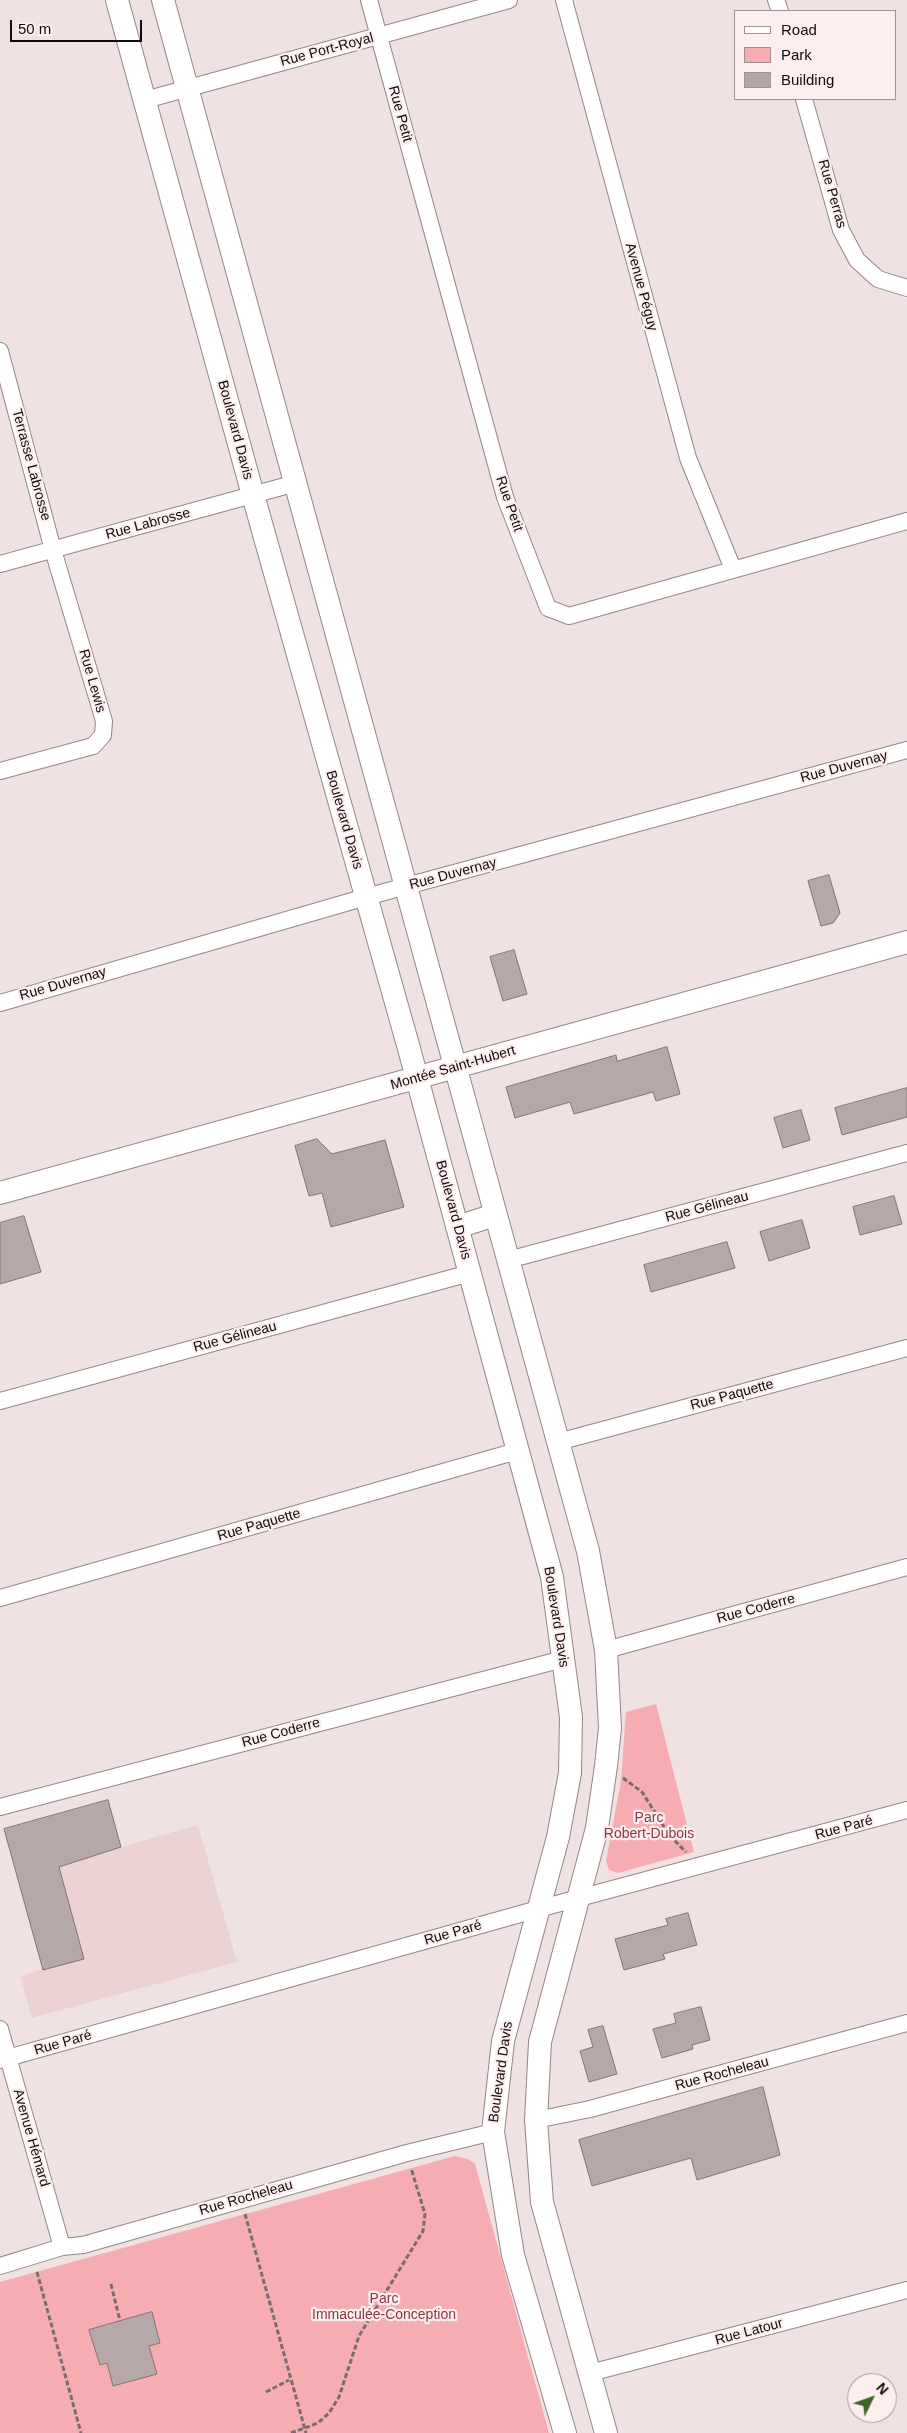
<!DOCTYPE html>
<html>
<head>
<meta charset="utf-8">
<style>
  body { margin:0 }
  #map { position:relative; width:907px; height:2433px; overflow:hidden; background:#f0e1e2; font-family:Arial,sans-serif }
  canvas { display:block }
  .legend { position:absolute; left:734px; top:10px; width:162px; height:90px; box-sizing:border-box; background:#fdeeef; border:1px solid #9f9494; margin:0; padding:6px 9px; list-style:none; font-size:15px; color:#110c0c }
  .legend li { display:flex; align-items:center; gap:10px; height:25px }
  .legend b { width:25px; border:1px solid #9f9494 }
  .north { position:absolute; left:847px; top:2373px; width:50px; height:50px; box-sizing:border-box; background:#fdeeef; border:1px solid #9f9494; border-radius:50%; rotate:48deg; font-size:14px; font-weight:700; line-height:20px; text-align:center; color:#110c0c }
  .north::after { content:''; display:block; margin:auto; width:18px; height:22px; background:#3a6624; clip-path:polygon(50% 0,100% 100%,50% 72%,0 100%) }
  .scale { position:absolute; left:10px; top:20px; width:132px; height:22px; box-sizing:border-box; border:2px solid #110c0c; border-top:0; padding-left:6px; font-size:15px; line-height:18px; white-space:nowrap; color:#110c0c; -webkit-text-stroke:4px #fdeeef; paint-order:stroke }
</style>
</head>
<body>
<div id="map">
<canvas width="907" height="2433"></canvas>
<ul class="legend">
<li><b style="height:6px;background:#fff"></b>Road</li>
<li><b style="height:14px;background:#f6adb1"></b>Park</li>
<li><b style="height:14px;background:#b6a8a8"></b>Building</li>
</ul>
<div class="north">N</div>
<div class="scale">50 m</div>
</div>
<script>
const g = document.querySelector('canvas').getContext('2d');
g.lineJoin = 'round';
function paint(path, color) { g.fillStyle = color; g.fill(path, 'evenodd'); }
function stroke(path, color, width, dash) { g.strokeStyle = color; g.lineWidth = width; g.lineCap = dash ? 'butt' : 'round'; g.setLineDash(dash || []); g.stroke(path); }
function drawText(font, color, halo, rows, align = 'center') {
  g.font = font + ' Arial,sans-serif'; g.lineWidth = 4.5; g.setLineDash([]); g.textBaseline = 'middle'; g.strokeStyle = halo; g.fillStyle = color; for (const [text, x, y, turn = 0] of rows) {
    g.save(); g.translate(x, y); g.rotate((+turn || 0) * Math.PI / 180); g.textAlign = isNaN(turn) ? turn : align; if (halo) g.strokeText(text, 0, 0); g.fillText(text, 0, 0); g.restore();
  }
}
const built = new Path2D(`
  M108,1800l13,47 77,-22 39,137 -205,56 -12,-42 23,-7 -39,-140z`);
const green = new Path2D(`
  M656,1704l38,148 -76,21 -9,-3 -3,-9 15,-80 5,-69z
  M455,2156l13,3 7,5 74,269h-549v-151z`);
const building = new Path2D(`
  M829,875l11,38 -7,10 -12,3 -13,-45z
  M514,950l13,44 -24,7 -13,-44z
  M667,1047l13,47 -24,7 -3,-9 -79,22 -4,-12 -55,16 -9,-31 110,-32 1,6z
  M907,1088v29l-65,18 -7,-27z
  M801,1110l9,30 -27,8 -9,-30z
  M317,1139l15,15 53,-14 19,67 -73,20 -9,-34 -13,3 -14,-50z
  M894,1196l8,28 -42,11 -7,-28z
  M24,1216l17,56 -41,12v-61z
  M802,1220l8,28 -41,13 -9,-29z
  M727,1242l8,26 -84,24 -7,-27z
  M108,1800l13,47 -62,20 25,92 -41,11 -39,-141z
  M688,1913l9,32 -34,9 2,5 -41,11 -9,-31 53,-14 -2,-6z
  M701,2007l9,33 -18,5 1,4 -31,9 -9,-29 23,-6 -2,-9z
  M603,2026l14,48 -28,8 -9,-31 13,-4 -5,-17z
  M763,2087l17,68 -83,25 -6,-22 -99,28 -13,-46z
  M152,2312l8,31 -11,3 8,28 -44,12 -6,-23 -7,2 -11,-35z`);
const path = new Path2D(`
  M623,1778l19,14 28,44 16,16
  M245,2214l61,219
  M37,2272l44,161
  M111,2284l9,37
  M266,2392l23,-12
  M291,2433l27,-10 11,-10 10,-16 20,-61 64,-105 2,-17 -14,-46`);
const street = new Path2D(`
  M369,0l136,497 43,111 21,8 338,-95
  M564,0l124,458 45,111
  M776,0l4,11
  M804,99l37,131 16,30 21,19 29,9
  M145,100l364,-100
  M0,351l53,199 51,171 -1,14 -10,11 -93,25
  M0,564l296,-81
  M0,1003l366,-106 541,-147
  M508,1260l399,-107
  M0,1401l470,-128
  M558,1442l349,-94
  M0,1598l517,-147
  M606,1650l301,-83
  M0,1807l563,-148
  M0,2029l62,218
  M0,2060l538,-151 369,-99
  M536,2120l54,-11 317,-86
  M0,2266l62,-19 21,-2 324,-92 86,-21
  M590,2373l317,-83`);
const secondary = new Path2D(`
  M117,0l136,495 155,550 144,532 19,140 -1,56 -12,64 -55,204 -10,91 20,123 52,178
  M163,0l425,1551 18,99 4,78 -4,38 -9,62 -57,214 -4,78 6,82 64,231
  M0,1193l907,-251
  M457,1227l38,-12`);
const streetNames = [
  ["Rue Port-Royal",327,50,-15],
  ["Rue Petit",400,114,75],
  ["Rue Perras",832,194,74],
  ["Avenue Péguy",641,287,75],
  ["Boulevard Davis",235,430,75],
  ["Terrasse Labrosse",31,465,75],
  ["Rue Petit",509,504,71],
  ["Rue Labrosse",148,524,-15],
  ["Rue Lewis",92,681,74],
  ["Rue Duvernay",844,767,-15],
  ["Boulevard Davis",344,820,74],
  ["Rue Duvernay",453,874,-15],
  ["Rue Duvernay",63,984,-16],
  ["Montée Saint-Hubert",453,1068,-16],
  ["Rue Gélineau",707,1207,-15],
  ["Boulevard Davis",453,1210,75],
  ["Rue Gélineau",235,1337,-15],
  ["Rue Paquette",732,1395,-15],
  ["Rue Paquette",259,1525,-16],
  ["Rue Coderre",756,1609,-15],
  ["Boulevard Davis",556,1617,81],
  ["Rue Coderre",281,1733,-15],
  ["Rue Paré",844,1828,-15],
  ["Rue Paré",453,1933,-16],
  ["Rue Paré",63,2043,-16],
  ["Boulevard Davis",501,2072,-82],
  ["Rue Rocheleau",722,2074,-15],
  ["Avenue Hémard",31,2138,74],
  ["Rue Rocheleau",246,2198,-16],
  ["Rue Latour",749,2332,-15]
];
const parkNames = [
  ["Parc",649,1818],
  ["Robert-Dubois",649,1834],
  ["Parc",384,2299],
  ["Immaculée-Conception",384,2315]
];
paint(built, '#ebd3d4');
paint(green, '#f6adb1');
paint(building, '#b6a8a8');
stroke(building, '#827575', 1);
stroke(street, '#948687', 18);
stroke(secondary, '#948687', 24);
stroke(path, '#776d6e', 3, [5, 2.5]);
stroke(street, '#fff', 16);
stroke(secondary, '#fff', 22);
drawText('14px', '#110c0c', '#fdeeef', streetNames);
drawText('14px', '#8c3541', '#fdeeef', parkNames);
</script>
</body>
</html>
